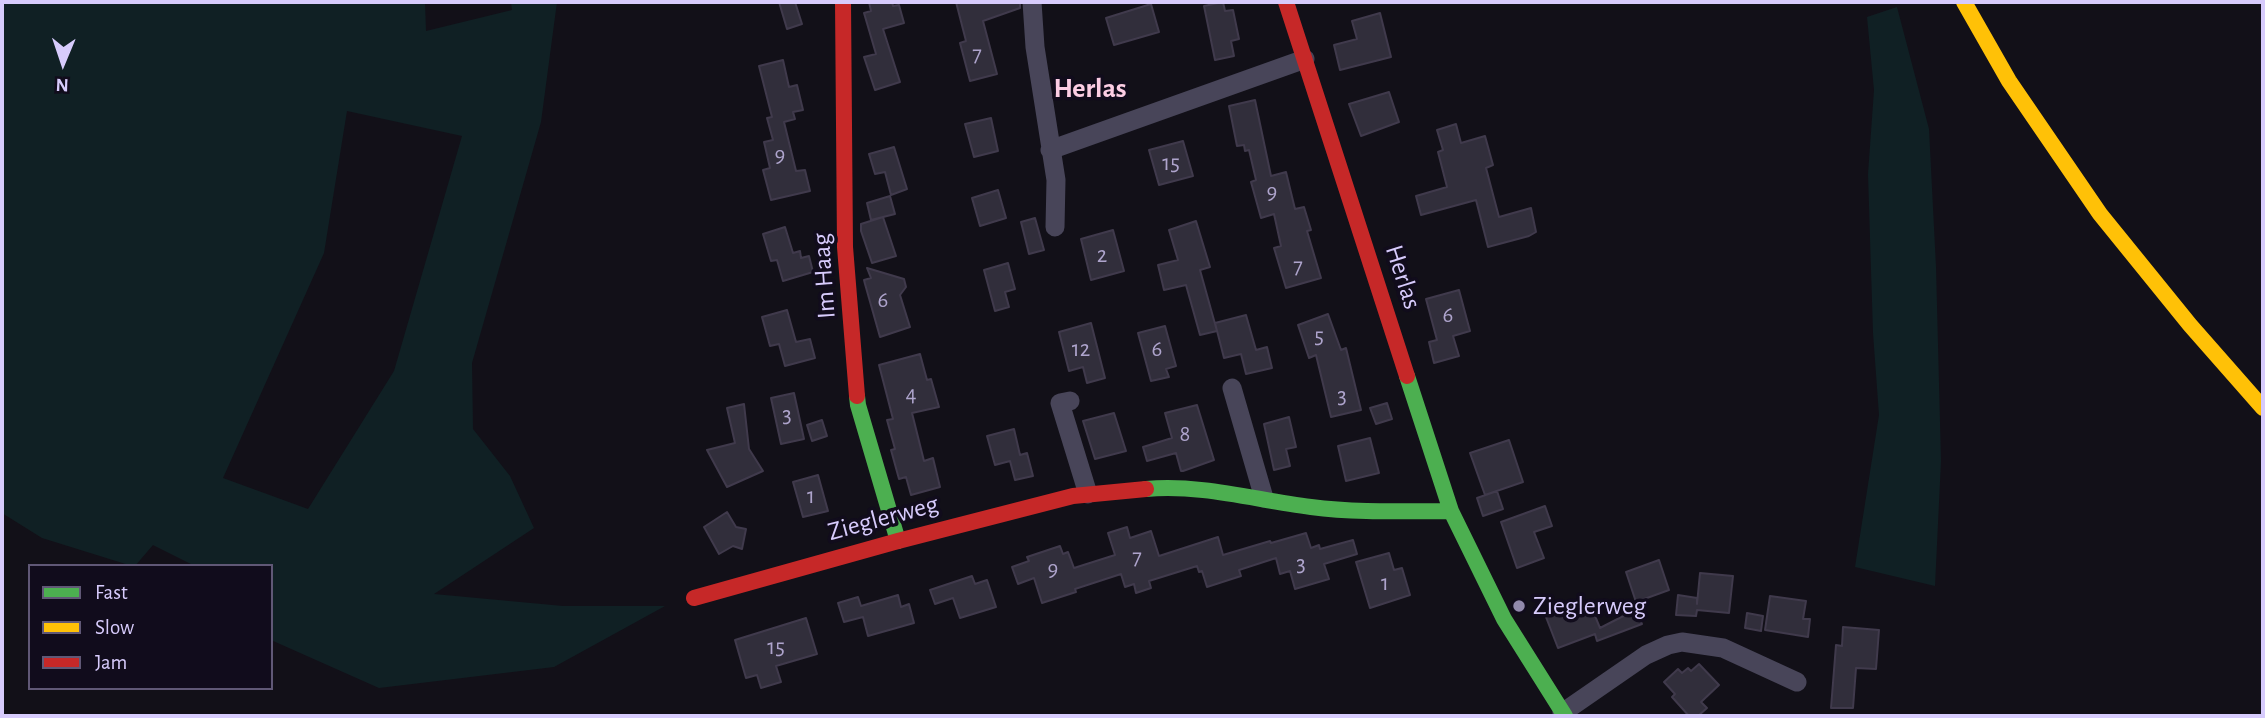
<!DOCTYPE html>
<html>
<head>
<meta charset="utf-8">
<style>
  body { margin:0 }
  #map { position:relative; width:2265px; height:718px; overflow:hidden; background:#121018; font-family:"Alegreya Sans",sans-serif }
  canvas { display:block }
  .frame { position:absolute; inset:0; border:4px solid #d7cbfc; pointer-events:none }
  .legend { position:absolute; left:28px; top:564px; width:245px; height:126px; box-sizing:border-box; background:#110c1c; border:2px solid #605876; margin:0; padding:9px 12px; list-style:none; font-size:21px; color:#d7cbfc }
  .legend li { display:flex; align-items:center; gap:14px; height:35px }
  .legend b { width:35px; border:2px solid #605876 }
  .north { position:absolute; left:28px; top:28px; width:70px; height:70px; -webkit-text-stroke:5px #110c1c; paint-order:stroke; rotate:182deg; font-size:19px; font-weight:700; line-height:28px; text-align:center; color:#d7cbfc }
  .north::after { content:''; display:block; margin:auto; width:24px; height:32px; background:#d7cbfc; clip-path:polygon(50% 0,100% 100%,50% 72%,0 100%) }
</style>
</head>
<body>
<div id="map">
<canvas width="2265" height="718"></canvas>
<div class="frame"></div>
<ul class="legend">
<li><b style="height:9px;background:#4caf50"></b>Fast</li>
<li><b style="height:9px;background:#ffc107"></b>Slow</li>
<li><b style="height:9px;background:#c62828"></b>Jam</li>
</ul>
<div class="north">N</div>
</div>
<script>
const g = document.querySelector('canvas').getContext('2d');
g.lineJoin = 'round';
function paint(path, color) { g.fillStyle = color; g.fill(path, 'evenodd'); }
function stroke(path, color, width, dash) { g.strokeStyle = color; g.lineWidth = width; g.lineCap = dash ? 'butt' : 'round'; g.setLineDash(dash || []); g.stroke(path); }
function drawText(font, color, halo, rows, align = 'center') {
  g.font = font + ' "Alegreya Sans",sans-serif'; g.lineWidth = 7; g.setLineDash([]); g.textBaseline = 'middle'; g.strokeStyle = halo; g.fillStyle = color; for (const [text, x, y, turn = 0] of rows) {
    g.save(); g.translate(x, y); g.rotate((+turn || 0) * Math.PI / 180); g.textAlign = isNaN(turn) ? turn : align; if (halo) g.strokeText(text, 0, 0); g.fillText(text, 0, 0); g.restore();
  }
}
const green = new Path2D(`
  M2,2h423l1,29 86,-21 -1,-8h46l-16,120 -69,241 1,66 37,47 24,52 -100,66 129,12h102l-111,61 -175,21 -108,-48v-74h-76l-42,-21 -18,21h-3l-90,-28 -40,-25zM347,111l115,25 -68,235 -86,138 -85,-31 101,-225z
  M1897,7l32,122 7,138 5,194 -6,125 -80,-19 24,-152 -6,-82 -5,-159 6,-84 -7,-73z`);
const building = new Path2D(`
  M779,2h16l7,22 -15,5z
  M869,2h23l1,4 6,-1 5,18 -21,6 17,53 -25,8 -11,-33 12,-3 -12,-41 7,-2z
  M956,2h64v6l-37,13 14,53 -27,7 -10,-38 6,-2z
  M1223,2l2,9 8,-1 6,29 -8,2 3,15 -19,4 -11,-54z
  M1151,4l8,28 -45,13 -8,-27z
  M1380,13l11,44 -51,13 -6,-25 23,-6 -5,-18z
  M783,60l6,27 8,-2 6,25 -10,2 2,7 -11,3 12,49 9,-1 5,21 -39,9 -8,-30 7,-2 -6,-26 9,-2 -6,-22 5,-1 -13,-51z
  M1389,92l10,30 -38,14 -12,-32z
  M1255,100l16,76 15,-4 9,37 9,-2 7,23 -4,1 14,47 -35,10 -12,-40 7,-2 -7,-32 -13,4 -10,-36 5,-2 -7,-30 -4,1 -1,-6 -7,1 -8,-40z
  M991,118l7,33 -24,6 -9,-33z
  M1456,124l5,19 24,-7 8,29 -7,3 13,49 32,-9 5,24 -7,4 -41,11 -12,-47 -55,15 -5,-19 31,-9 -9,-35 5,-2 -6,-20z
  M1183,141l10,35 -34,9 -10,-35z
  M894,147l13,42 -16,6 -6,-23 -10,2 -6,-20z
  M998,190l8,28 -26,8 -8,-28z
  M890,196l5,18 -24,6 -4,-17z
  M883,217l13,39 -24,7 -11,-32v-7z
  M1035,218l9,32 -15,4 -8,-32z
  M1196,221l14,46 -10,3 17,61 -17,4 -14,-50 -22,5 -6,-25 20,-5 -9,-30z
  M785,227l8,26 7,-2 1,7 8,-2 4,16 -30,9 -6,-21 -6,1 -8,-27z
  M1113,230l11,41 -33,9 -10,-41z
  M1008,263l7,26 -10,3 4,15 -14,4 -11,-41z
  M867,268l37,11 2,8 -6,8 10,32 -30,10 -15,-53 -1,-4 7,-2z
  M1459,290l11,41 -17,5 6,20 -25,7 -5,-21 8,-2 -11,-41z
  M787,310l9,32 14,-3 5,19 -30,8 -6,-22 -9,2 -8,-29z
  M1328,314l13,36 5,-2 15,62 -30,7 -15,-62 -7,3 -11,-33z
  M1246,315l10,35 11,-3 5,21 -26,6 -5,-20 -17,4 -9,-35z
  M1091,323l14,55 -18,5 -4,-16 -14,4 -10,-39z
  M1165,326l11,40 -10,3 3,8 -18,4 -13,-48z
  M920,354l7,26 4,-1 8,28 -27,6 12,48 9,-3 7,29 -29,8 -5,-18 -7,2 -8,-29 4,-1 -8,-29 6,-1 -14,-54z
  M794,393l10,46 -23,5 -10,-46z
  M1387,403l5,16 -16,5 -6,-16z
  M744,404l5,45 14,22 -36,16 -20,-37 28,-7 -8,-35z
  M1197,405l17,55 -31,11h-2l-5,-18 -29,8 -4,-14 29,-9 -7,-25z
  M1114,413l12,38 -31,8 -12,-38z
  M1289,417l7,30 -10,2 4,17 -16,4 -10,-46z
  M822,420l5,16 -15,5 -5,-16z
  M1014,429l6,26 7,-2 6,23 -18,4 -5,-19 -15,4 -8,-29z
  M1370,438l9,35 -33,8 -8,-35z
  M1509,440l14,42 -38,13 -15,-42z
  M818,475l10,36 -25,6 -10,-35z
  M1497,491l6,18 -20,7 -6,-18z
  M1545,506l7,20 -18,6 10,26 -27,10 -16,-46z
  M727,512l9,15 10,2 -4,20 -9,-3 -14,8 -15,-27z
  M1127,527l3,11 21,-7 8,25 59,-19 5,18 47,-14 1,2 35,-10 5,15 8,-3 1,4 33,-9 4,14 -33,10 5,15 -34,10 -5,-18 -10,3 -4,-16 -37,12 2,6 -34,11 -5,-16 -3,1 -2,-6 -48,15 2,7 -15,5 -2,-9 -9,3 -4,-13 -46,15 1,3 -34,11 -8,-25 -16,6 -6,-17 17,-6 -2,-4 33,-11 3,8 5,-2 6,16 41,-13 -7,-22z
  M1389,553l5,17 8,-2 8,27 -40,13 -14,-46z
  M1659,560l10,30 -33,12 -10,-30z
  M1700,573l33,3 -4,37 -32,-3 -1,6 -20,-1 2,-20 19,3v6z
  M972,576l3,8 12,-4 9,27 -36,11 -7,-20 -18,6 -5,-14z
  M898,595l3,12 8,-3 5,19 -46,13 -5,-19 -19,5 -6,-19 20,-6 3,9z
  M1770,596l36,5 -3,18h7l-2,18 -43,-7z
  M1573,601l6,16 14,-6 7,17 35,-18 7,14 -45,17 -2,-7 -37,14 -14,-36z
  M1747,613l16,3 -2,15 -16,-3z
  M806,618l11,36 -41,12 5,16 -20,6 -4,-13 -11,3 -11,-38z
  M1843,627l36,3 -3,39 -20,-1 -3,40h-22l5,-63 6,1z
  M1699,664l20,21 -18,17 6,6 -9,8h-9l-17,-19 3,-3 -11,-12 14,-13 4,4 6,-5 3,3z`);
const street = new Path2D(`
  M1032,2l3,45 21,133 -1,47
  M1050,150l255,-91
  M1232,388l32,110
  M1070,401l-10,2 28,91
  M1562,713l84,-58 22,-10 14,-3 41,6 74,34`);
const fast = new Path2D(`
  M1407,376l44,135 53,108 61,97
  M857,396l1,9 40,136
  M1146,489c56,-5 109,11 165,18 46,6 93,4 140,4`);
const slow = new Path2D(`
  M1964,2l45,79 91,133 90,111 73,83`);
const jam = new Path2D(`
  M843,2l2,245 12,149
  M1286,2l121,374
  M694,598l204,-57 175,-45 73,-7`);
const markers = [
  [1519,606,7,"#928aac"]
];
const numberNames = [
  ["7",977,54],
  ["9",780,155],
  ["15",1171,163],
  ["9",1272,192],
  ["2",1102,255],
  ["7",1298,266],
  ["6",883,300],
  ["6",1448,315],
  ["5",1319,336],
  ["12",1081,349],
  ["6",1157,349],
  ["4",911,394],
  ["3",1342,396],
  ["3",787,415],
  ["8",1185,434],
  ["1",811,496],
  ["7",1137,557],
  ["3",1301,564],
  ["9",1053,569],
  ["1",1385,583],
  ["15",776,647]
];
const streetNames = [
  ["Im Haag",824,276,-94],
  ["Herlas",1403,277,72],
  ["Zieglerweg",883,518,-15]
];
const poiNames = [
  ["Zieglerweg",1533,606]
];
const neighbourhoodNames = [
  ["Herlas",1090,89]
];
paint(green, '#102024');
paint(building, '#312e3b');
stroke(building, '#403a4c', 2);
stroke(street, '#484559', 19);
stroke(fast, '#4caf50', 16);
stroke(slow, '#ffc107', 16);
stroke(jam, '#c62828', 16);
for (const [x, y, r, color] of markers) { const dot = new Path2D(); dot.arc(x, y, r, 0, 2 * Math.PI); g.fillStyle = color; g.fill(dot); stroke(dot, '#110c1c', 2.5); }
drawText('23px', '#aea4cc', null, numberNames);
drawText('26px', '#d7cbfc', '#110c1c', streetNames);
drawText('26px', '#d7cbfc', '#110c1c', poiNames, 'left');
drawText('bold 28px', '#fccde4', '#110c1c', neighbourhoodNames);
</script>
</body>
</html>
